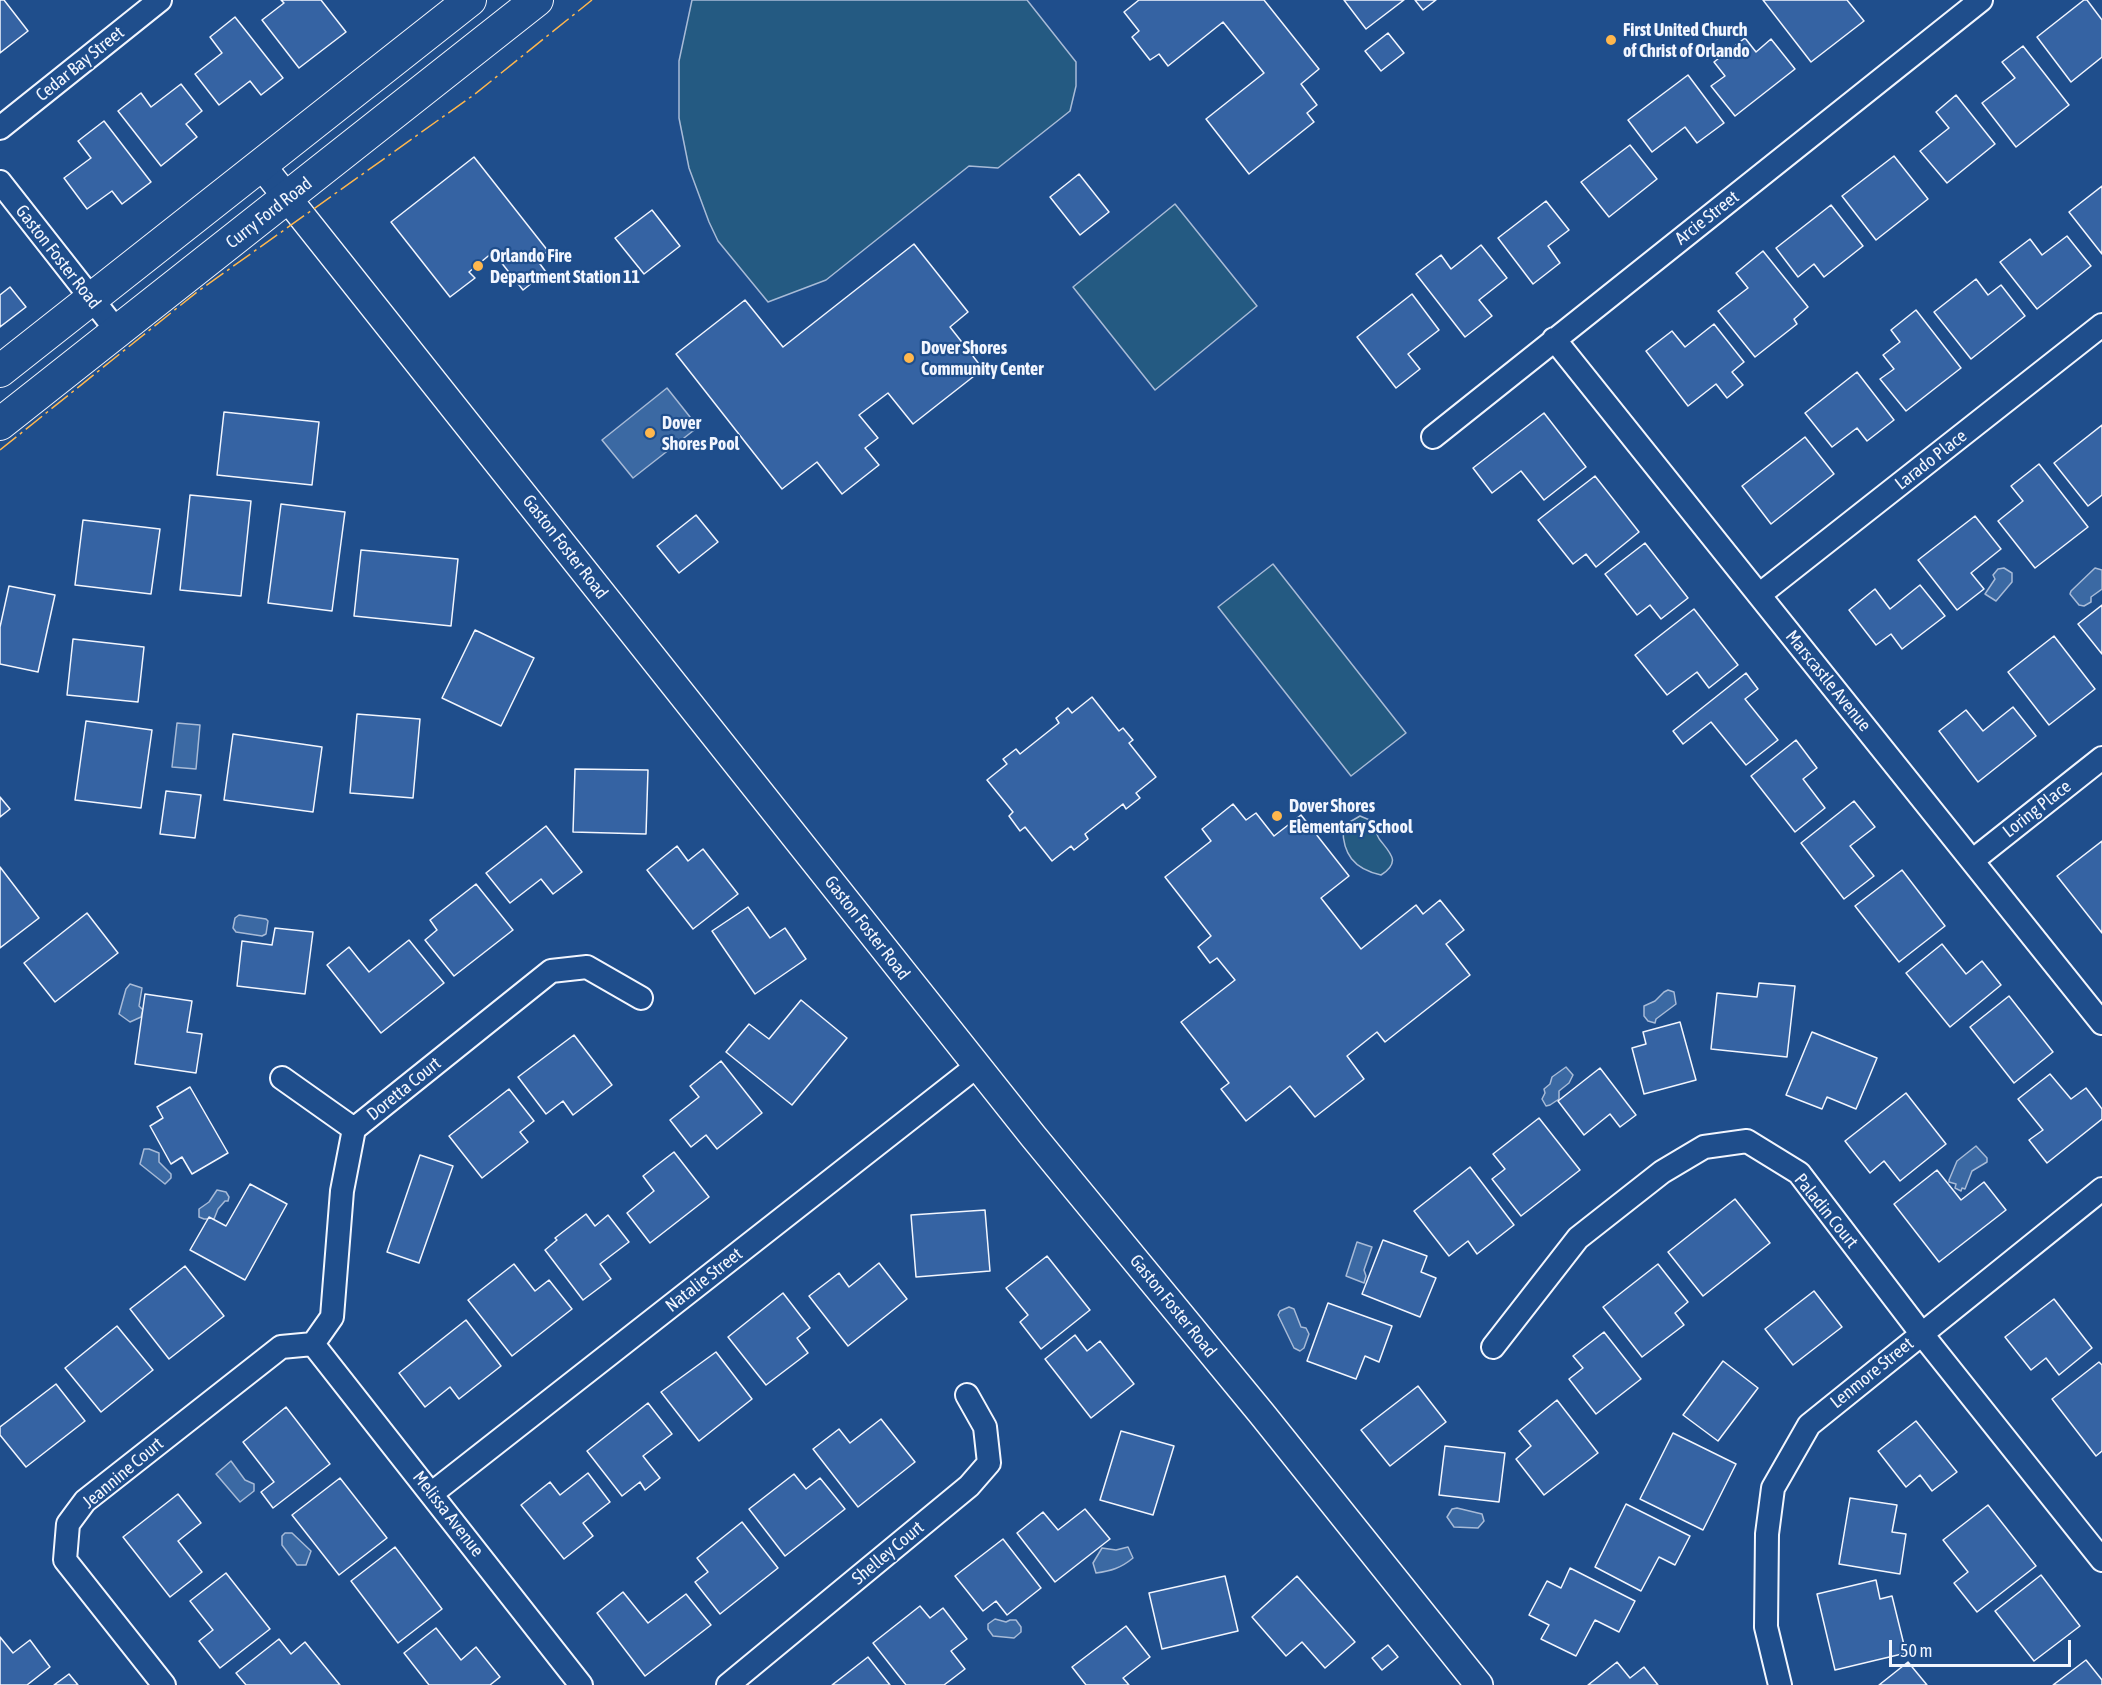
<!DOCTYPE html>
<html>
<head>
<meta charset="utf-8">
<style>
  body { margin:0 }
  #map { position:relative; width:2102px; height:1685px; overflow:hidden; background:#1f4e8c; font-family:"Asap Condensed",sans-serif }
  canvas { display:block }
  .scale { position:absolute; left:1889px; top:1640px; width:182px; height:27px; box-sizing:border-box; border:3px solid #f2f6ff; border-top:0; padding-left:8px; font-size:18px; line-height:21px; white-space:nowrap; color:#f2f6ff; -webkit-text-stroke:4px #1f4e8c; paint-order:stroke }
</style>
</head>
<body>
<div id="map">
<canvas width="2102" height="1685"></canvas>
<div class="scale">50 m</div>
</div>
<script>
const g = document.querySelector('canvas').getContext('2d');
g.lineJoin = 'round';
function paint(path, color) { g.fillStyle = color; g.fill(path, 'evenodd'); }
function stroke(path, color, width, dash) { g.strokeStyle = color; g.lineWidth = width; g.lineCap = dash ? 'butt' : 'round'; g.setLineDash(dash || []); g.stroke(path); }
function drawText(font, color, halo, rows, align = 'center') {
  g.font = font + ' "Asap Condensed",sans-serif'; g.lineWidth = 4.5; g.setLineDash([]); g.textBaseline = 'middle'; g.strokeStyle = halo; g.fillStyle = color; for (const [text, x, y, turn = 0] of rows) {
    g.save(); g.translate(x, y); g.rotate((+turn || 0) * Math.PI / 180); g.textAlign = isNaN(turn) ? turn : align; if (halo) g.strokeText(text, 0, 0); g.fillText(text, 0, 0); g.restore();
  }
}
const green = new Path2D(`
  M692,0h335l49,62v24l-6,25 -72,57 -29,-2 -143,114 -58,22 -50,-61 -9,-19 -20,-54 -10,-50v-57z
  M1175,204l82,102 -102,84 -82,-103z
  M1273,564l133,169 -55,43 -133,-169z
  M1360,816l12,5c3,5 4,14 8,19 11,14 21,22 1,35 -27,-6 -39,-21 -38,-49z`);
const water = new Path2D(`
  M667,388l31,39 -65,51 -31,-38z
  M2004,568l8,5v9l-16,19 -11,-7 10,-15 -2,-4 5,-6z
  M2095,568l7,2v19l-11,8v5l-7,4 -5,-1 -9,-11 1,-3z
  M177,723l23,2 -4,44 -24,-2z
  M239,915l27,4 2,2 -2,13 -4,2 -26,-4 -3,-4 2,-10z
  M130,984l12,4 -3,18 4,4 -2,7 -11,5 -11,-8 7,-25z
  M1668,990l6,2 2,12 -20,15 -1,4 -7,-2 -4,-5v-10l11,-5 9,-9z
  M1566,1067l7,8 -4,8 -10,8v8l-9,6 -4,1 -4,-7 3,-6 -1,-4 6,-5 2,-7z
  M1976,1146l11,12v4l-15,9 -7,18 -3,-1 -1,3 -6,-3 1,-4 -7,-2v-2l8,-19z
  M144,1149h5l10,4v9l12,12v4l-6,6 -25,-20z
  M217,1190l9,2 3,5 -1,4h-3l-7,8 -4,10h-10l-5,-2v-8l10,-7z
  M1357,1242l15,5 -8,23 2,6 -2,7 -18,-7z
  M1289,1307l5,2 7,18 5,1 3,6 -5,14 -4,3 -6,-3 -16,-33 2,-4z
  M231,1461l14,19 9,4v7l-14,11 -24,-28z
  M1457,1508l25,6 2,7 -6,7 -24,-1 -7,-10 5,-8z
  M285,1533h7l19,18 -5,14h-9l-15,-20v-9z
  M1128,1547l5,11c-12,10 -22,13 -37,15l-3,-10 9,-15 14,2z
  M995,1619l11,3 4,-2h6l5,7v5l-7,6 -21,-2 -5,-7v-5z`);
const building = new Path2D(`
  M0,0h4l24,31 -28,22z
  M281,0h40l25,32 -47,36 -37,-48 22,-17z
  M1139,0h125l55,69 -18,15 16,21 -10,8 7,9 -65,52 -43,-55 58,-46 -41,-51 -55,44 -9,-12 -9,6 -18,-23 7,-6 -15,-19z
  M1344,0h60l-38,29z
  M1415,0h21l-13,10z
  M1763,0h84l17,21 -53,41z
  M2084,0h3l15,20v37l-31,25 -34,-45z
  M235,17l48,61 -22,17 -11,-14 -31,24 -24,-31 27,-21 -12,-16z
  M1388,33l16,20 -23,18 -16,-20z
  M1745,38l11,14 15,-13 24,30 -60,47 -24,-30 14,-10 -11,-14z
  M2023,46l46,59 -53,42 -34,-44 33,-25 -13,-16z
  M1688,75l36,48 -27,20 -12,-16 -33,25 -24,-32z
  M181,84l21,27 -16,13 11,13 -36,29 -43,-55 23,-18 10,14z
  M1956,95l39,49 -48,39 -27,-32 29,-23 -13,-16z
  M104,121l47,61 -29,22 -10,-13 -25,18 -23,-31 27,-20 -13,-17z
  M1630,145l27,34 -48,38 -28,-35z
  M1894,156l34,43 -52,41 -34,-44z
  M474,157l74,94 -11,9 9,12 -23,18 -30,-38 -24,20 6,6 -25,19 -59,-75z
  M1079,174l30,38 -29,23 -30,-38z
  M2102,186v68l-33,-42z
  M1546,201l23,29 -21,16 12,17 -27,21 -35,-46z
  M1831,205l32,41 -39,31 -10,-13 -16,13 -22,-29z
  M652,210l28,36 -36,28 -29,-36z
  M2067,236l24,30 -54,43 -37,-47 30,-23 12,16z
  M914,244l54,68 -18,15 33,42 -70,55 -25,-31 -29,22 19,23 -13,10 14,17 -37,29 -25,-32 -35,27 -106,-135 69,-54 38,47z
  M1481,245l26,33 -28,22 13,16 -27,21 -49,-63 25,-19 10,14z
  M1763,251l45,56 -14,12 3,5 -42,33 -37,-46 30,-23 -12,-15z
  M1976,279l12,16 13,-10 24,31 -54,43 -37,-47z
  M10,287l16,20 -26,20v-32z
  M1412,294l27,36 -31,24 12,15 -24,19 -39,-51z
  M1916,310l45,58 -55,43 -26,-32 14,-10 -11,-14 17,-13 -9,-12z
  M1714,324l30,38 -12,10 11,13 -16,13 -11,-14 -28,22 -42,-55 26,-20 13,16z
  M1857,372l37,48 -27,21 -10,-13 -25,19 -27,-34z
  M224,412l95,10 -7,63 -95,-10z
  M1544,413l42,54 -42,33 -23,-29 -29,22 -19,-25z
  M2102,425v70l-14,11 -34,-43z
  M1805,437l29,37 -63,50 -29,-38z
  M2039,464l49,63 -53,41 -37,-47 25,-20 -12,-15z
  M1595,476l44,56 -43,35 -10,-13 -13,10 -35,-44z
  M190,495l61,6 -10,95 -61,-6z
  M281,504l64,8 -13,99 -64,-8z
  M696,515l22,27 -39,31 -22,-27z
  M1975,516l26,33 -30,24 13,16 -27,21 -39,-50z
  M83,520l77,9 -9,65 -76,-9z
  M1645,543l43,55 -27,21 -11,-14 -13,10 -32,-41z
  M361,550l97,9 -7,67 -97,-10z
  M1920,585l25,31 -43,33 -11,-15 -15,11 -27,-35 26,-21 15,20z
  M9,586l46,9 -17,77 -38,-8v-37z
  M2102,605v49l-24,-30z
  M1694,609l44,56 -29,23 -12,-16 -30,23 -32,-40z
  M475,630l59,28 -33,68 -59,-28z
  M2054,636l41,53 -46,36 -41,-53z
  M73,639l71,8 -6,55 -71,-7z
  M1746,673l12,16 -13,10 33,41 -32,25 -35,-43 -28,22 -10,-13z
  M1092,697l27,34 4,-3 10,12 -4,3 27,34 -20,16 4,5 -14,11 -3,-5 -38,30 3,5 -14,11 -3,-4 -19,15 -27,-34 -5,4 -11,-15 4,-4 -26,-32 20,-16 -4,-5 13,-10 4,5 39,-31 -3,-5 12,-10 4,5z
  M2013,707l23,29 -58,46 -39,-51 27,-21 17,21z
  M357,714l63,5 -7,79 -63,-5z
  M86,721l66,9 -11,78 -66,-8z
  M233,734l89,13 -9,65 -89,-12z
  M1796,740l21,28 -14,11 22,29 -30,24 -44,-56z
  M575,769l73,1 -2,64 -73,-2z
  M166,791l35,4 -6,43 -35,-4z
  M0,797l10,12 -10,8z
  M1854,801l21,26 -25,19 24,30 -30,23 -43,-56z
  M1233,804l13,16 10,-7 18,23 27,-21 48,61 -28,22 40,51 55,-44 7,9 17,-14 24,30 -18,14 24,31 -85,67 -8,-10 -30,24 17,23 -49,38 -25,-31 -44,35 -25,-32 8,-6 -48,-61 54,-42 -18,-22 -7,5 -12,-16 13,-11 -46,-59 46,-36 -9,-12z
  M546,826l36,46 -29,22 -12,-15 -31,24 -24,-30z
  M2102,841v92l-45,-57z
  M677,846l11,15 15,-12 35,45 -45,35 -46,-59z
  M0,867l39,51 -39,30z
  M1902,870l43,56 -46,36 -44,-56z
  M476,884l37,46 -59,46 -29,-36 12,-10 -7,-10z
  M748,907l22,31 15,-10 21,31 -51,35 -43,-63z
  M87,913l31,40 -63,49 -31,-39z
  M275,928l38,4 -8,62 -68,-8 5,-45 30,4z
  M409,940l35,43 -63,50 -54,-68 22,-18 20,25z
  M1942,944l24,30 16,-13 19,24 -51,42 -44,-54z
  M1759,983l36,3 -8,71 -76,-8 6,-56 40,4z
  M145,994l47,7 -5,31 15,2 -6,39 -61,-9z
  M2009,996l44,56 -39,31 -44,-56z
  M801,1000l46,38 -55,67 -66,-53 23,-28 20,15z
  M1680,1022l16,58 -52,14 -12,-46 14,-4 -3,-12z
  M1812,1032l65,26 -21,51 -29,-12 -5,12 -36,-14z
  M574,1035l38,50 -39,30 -10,-14 -17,13 -28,-37z
  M721,1061l41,52 -45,36 -11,-14 -15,12 -21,-27 29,-23 -9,-11z
  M1600,1068l36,47 -16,12 -10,-13 -26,21 -26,-34z
  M2050,1074l21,25 15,-11 16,21v10l-55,44 -18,-23 14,-10 -25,-31z
  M190,1087l38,66 -36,21 -10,-17 -11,7 -21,-38 13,-8 -6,-11z
  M509,1089l25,32 -14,11 8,10 -46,36 -33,-42z
  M1906,1093l40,51 -46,37 -16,-20 -14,12 -25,-32z
  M1539,1118l41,52 -59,46 -29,-37 13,-10 -12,-15z
  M674,1152l35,45 -59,46 -23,-30 27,-22 -11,-15z
  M420,1155l33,11 -34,97 -32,-11z
  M1470,1167l44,58 -37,29 -9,-13 -19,15 -35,-45z
  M1937,1170l24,30 23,-18 22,28 -67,52 -45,-58z
  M250,1184l37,20 -42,76 -55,-30 19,-33 17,9z
  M1735,1199l35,44 -67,53 -35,-44z
  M985,1210l5,61 -74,6 -5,-62z
  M586,1214l9,12 13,-11 21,27 -29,22 11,15 -28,21 -38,-50 12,-10 -2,-2z
  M1383,1240l44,16 -6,16 15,6 -16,39 -58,-23z
  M1047,1256l43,54 -49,39 -21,-27 8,-7 -22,-27z
  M879,1263l28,36 -59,47 -39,-50 30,-23 10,14z
  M514,1264l21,27 14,-11 23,29 -60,47 -44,-56z
  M1658,1264l30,38 -13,11 9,12 -42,32 -39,-50z
  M185,1266l39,50 -55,43 -39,-50z
  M1814,1291l28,36 -49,38 -28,-36z
  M783,1293l27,35 -13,10 11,15 -42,32 -38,-48z
  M2054,1299l38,49 -33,27 -13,-17 -15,12 -26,-33z
  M1328,1303l64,23 -13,36 -14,-6 -9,23 -49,-18z
  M466,1320l35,46 -42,33 -9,-12 -25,20 -26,-34z
  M117,1326l36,44 -52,42 -36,-44z
  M1604,1332l37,47 -45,35 -27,-35 14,-11 -10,-12z
  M1075,1335l12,16 13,-10 34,43 -43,34 -46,-59z
  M716,1352l36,47 -53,42 -38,-49z
  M1723,1361l35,27 -40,53 -35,-26z
  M2099,1362l3,3v86l-6,5 -44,-57z
  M56,1384l29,37 -59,46 -26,-32v-8z
  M1418,1386l28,36 -56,44 -29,-36z
  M1557,1400l41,53 -54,42 -28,-36 15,-13 -12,-15z
  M648,1403l24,31 -29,22 17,22 -15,12 -5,-8 -18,14 -35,-45z
  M286,1407l44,57 -57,44 -12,-16 13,-10 -31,-40z
  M881,1419l34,43 -57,45 -45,-58 26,-20 11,14z
  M1916,1421l41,51 -25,19 -12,-16 -14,12 -28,-36z
  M1121,1431l53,15 -21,69 -53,-15z
  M1673,1433l63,31 -33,66 -63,-31z
  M1445,1446l60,7 -6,49 -60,-7z
  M588,1473l22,29 -27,21 10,13 -29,23 -43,-54 29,-23 10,13z
  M794,1474l12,15 14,-11 25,31 -60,47 -36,-47z
  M340,1478l47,60 -48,37 -47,-60z
  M178,1494l23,29 -23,18 24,31 -32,25 -47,-60z
  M1850,1498l47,7 -5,27 14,2 -6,40 -61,-10z
  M1626,1504l64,32 -15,29 -16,-8 -18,34 -46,-24z
  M1988,1505l48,61 -59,46 -23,-29 14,-11 -25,-32z
  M1085,1509l25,30 -55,43 -38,-49 26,-21 15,18z
  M742,1522l36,46 -58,46 -25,-32 13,-10 -11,-14z
  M1003,1539l38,49 -34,27 -11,-14 -13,10 -28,-35z
  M395,1547l47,62 -44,34 -47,-62z
  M1570,1568l65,33 -16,31 -24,-12 -19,36 -35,-17 8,-14 -20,-10 18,-34 14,7z
  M226,1573l44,56 -50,39 -21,-27 14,-11 -23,-29z
  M2041,1575l39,51 -46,35 -39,-50z
  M1225,1576l13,55 -76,18 -13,-56z
  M1297,1576l58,66 -30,26 -23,-26 -16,14 -34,-39z
  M1876,1580l4,19 12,-3 14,57 -71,17 -18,-76z
  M623,1592l25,31 38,-29 25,31 -66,51 -48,-63z
  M920,1606l10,12 13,-10 24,31 -16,12 14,18 -21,16h-38l-33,-42z
  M1126,1626l24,31 -27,21 6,7h-43l-14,-18z
  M436,1628l25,32 15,-13 24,30 -10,8h-61l-25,-32z
  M0,1637l13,16 17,-13 20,27 -23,18h-27z
  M279,1639l12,15 14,-12 35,43h-94l-10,-12z
  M1388,1645l10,12 -16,13 -10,-12z
  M868,1657l22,28h-58z
  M2086,1660l16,20v5h-49z
  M1617,1662l13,16 14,-11 14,18h-70z
  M1908,1662l19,23h-48z
  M69,1674l9,11h-24z`);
const minor = new Path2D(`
  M0,128l160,-128
  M0,182l117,149
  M1554,339l548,684
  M1433,437l548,-437
  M1759,595l343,-270
  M1972,861l130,-103
  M282,1078l72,51
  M313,1344l19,-27 10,-126 12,-62 197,-158 36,-4 54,31
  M313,1344l268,341
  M1493,1347l85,-109 84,-66 42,-25 43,-6 52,32 122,160 181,227
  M431,1494l546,-428
  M164,1685l-99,-125 3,-36 17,-23 196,-154 32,-3
  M728,1685l241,-199 20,-23 -4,-36 -18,-32
  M1780,1685l-14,-58 1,-93 6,-46 36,-63 293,-236`);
const tertiary = new Path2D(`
  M262,166l771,970 229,278 217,271`);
const secondary = new Path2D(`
  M0,371l470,-371
  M0,424l537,-424`);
const power = new Path2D(`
  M0,450l197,-158 278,-198 117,-94`);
const markers = [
  [1611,40,6,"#ffb74d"],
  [478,266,6,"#ffb74d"],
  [909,358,6,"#ffb74d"],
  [650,433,6,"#ffb74d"],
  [1277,816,6,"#ffb74d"]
];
const poiNames = [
  ["First United Church",1623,30],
  ["of Christ of Orlando",1623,51],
  ["Orlando Fire",490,256],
  ["Department Station 11",490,277],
  ["Dover Shores",921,348],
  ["Community Center",921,369],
  ["Dover",662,423],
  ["Shores Pool",662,444],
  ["Dover Shores",1289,806],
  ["Elementary School",1289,827]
];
const streetNames = [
  ["Cedar Bay Street",80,64,-39],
  ["Curry Ford Road",269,213,-38],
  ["Arcie Street",1707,218,-38],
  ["Gaston Foster Road",58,257,52],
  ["Larado Place",1931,460,-38],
  ["Gaston Foster Road",565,547,52],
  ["Marscastle Avenue",1828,681,51],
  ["Loring Place",2037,809,-38],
  ["Gaston Foster Road",867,928,52],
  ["Doretta Court",404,1089,-39],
  ["Paladin Court",1826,1211,51],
  ["Natalie Street",704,1280,-38],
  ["Gaston Foster Road",1173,1306,51],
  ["Lenmore Street",1872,1373,-39],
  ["Jeannine Court",123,1473,-40],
  ["Melissa Avenue",448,1514,52],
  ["Shelley Court",888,1553,-40]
];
paint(green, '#245a82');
stroke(green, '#a8bbd7', 1.5);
paint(water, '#3b69a3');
stroke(water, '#a8bbd7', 1.5);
paint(building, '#3563a3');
stroke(building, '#f2f6ff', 1.5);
stroke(minor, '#f2f6ff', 26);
stroke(tertiary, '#f2f6ff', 30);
stroke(secondary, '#f2f6ff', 34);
stroke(minor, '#1f4e8c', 22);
stroke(tertiary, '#1f4e8c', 27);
stroke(secondary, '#1f4e8c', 32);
stroke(power, '#ffb74d', 1.5, [21, 4.5, 3, 4.5]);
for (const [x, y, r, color] of markers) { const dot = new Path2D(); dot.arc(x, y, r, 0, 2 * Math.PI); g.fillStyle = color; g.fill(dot); stroke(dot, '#1f4e8c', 2); }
drawText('bold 18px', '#f2f6ff', '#1f4e8c', poiNames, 'left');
drawText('18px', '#f2f6ff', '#1f4e8c', streetNames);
</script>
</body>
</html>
